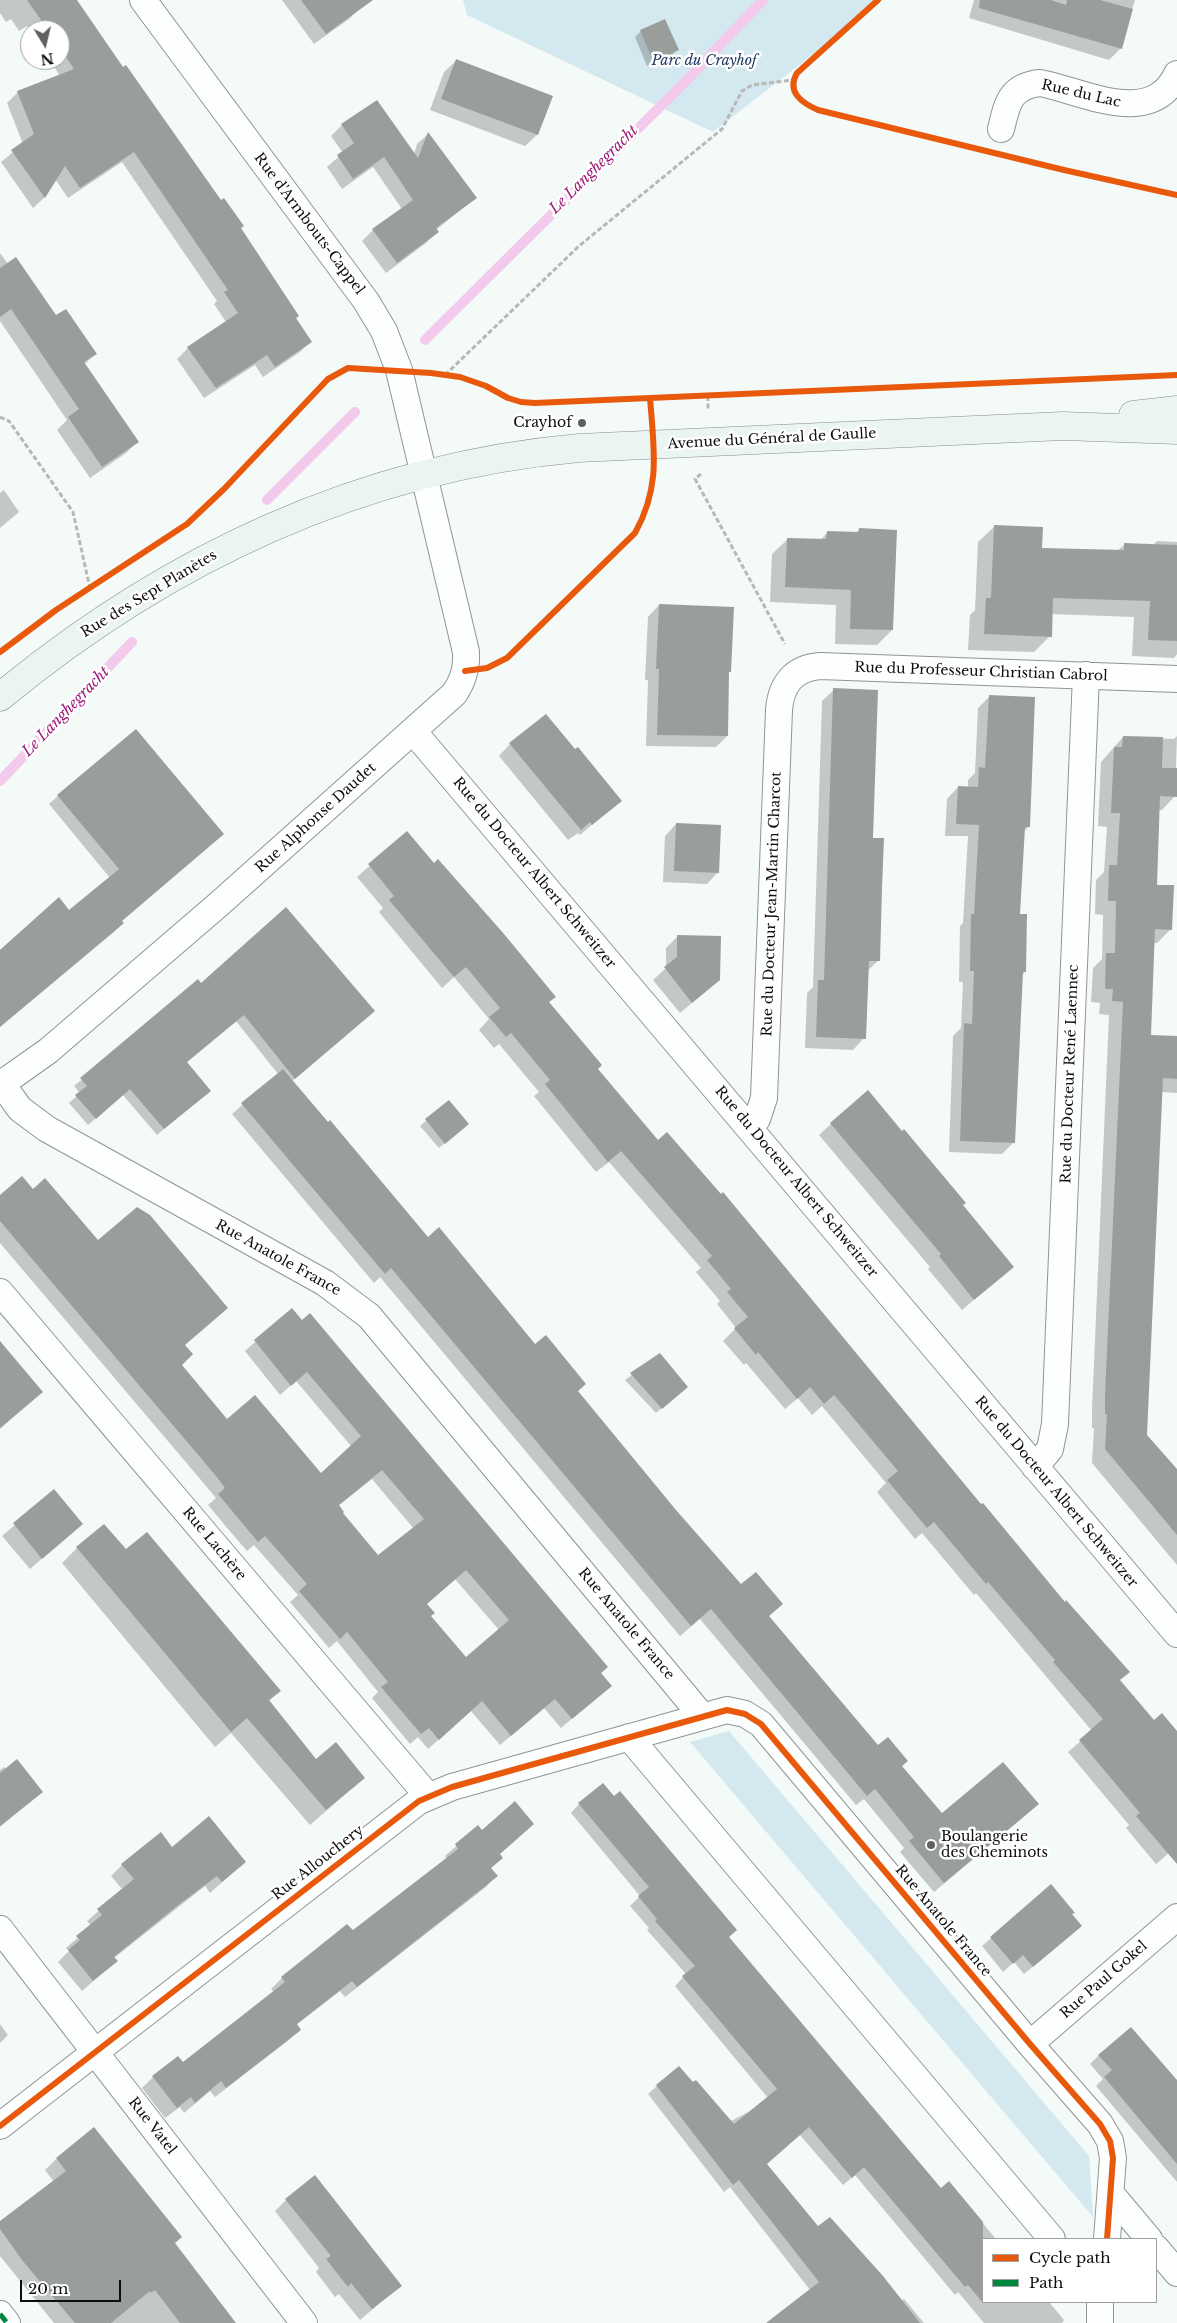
<!DOCTYPE html>
<html>
<head>
<meta charset="utf-8">
<style>
  body { margin:0 }
  #map { position:relative; width:1177px; height:2323px; overflow:hidden; background:#f4faf8; font-family:"Libre Baskerville",serif }
  canvas { display:block }
  .legend { position:absolute; left:982px; top:2238px; width:175px; height:65px; box-sizing:border-box; background:#fff; border:1px solid #9f9f9f; margin:0; padding:6px 9px; list-style:none; font-size:15px; color:#0e0e0e }
  .legend li { display:flex; align-items:center; gap:10px; height:25px }
  .legend b { width:25px; border:1px solid #9f9f9f }
  .north { position:absolute; left:20px; top:20px; width:50px; height:50px; box-sizing:border-box; background:#fff; border:1px solid #9f9f9f; border-radius:50%; rotate:171deg; font-size:14px; font-weight:700; line-height:20px; text-align:center; color:#0e0e0e }
  .north::after { content:''; display:block; margin:auto; width:18px; height:22px; background:#5e6160; clip-path:polygon(50% 0,100% 100%,50% 72%,0 100%) }
  .scale { position:absolute; left:20px; top:2280px; width:101px; height:22px; box-sizing:border-box; border:2px solid #0e0e0e; border-top:0; padding-left:6px; font-size:15px; line-height:18px; white-space:nowrap; color:#0e0e0e; -webkit-text-stroke:4px #fff; paint-order:stroke }
</style>
</head>
<body>
<div id="map">
<canvas width="1177" height="2323"></canvas>
<ul class="legend">
<li><b style="height:6px;background:#e8590c"></b>Cycle path</li>
<li><b style="height:6px;background:#00873e"></b>Path</li>
</ul>
<div class="north">N</div>
<div class="scale">20 m</div>
</div>
<script>
const g = document.querySelector('canvas').getContext('2d');
g.lineJoin = 'round';
function paint(path, color) { g.fillStyle = color; g.fill(path, 'evenodd'); }
function stroke(path, color, width, dash) { g.strokeStyle = color; g.lineWidth = width; g.lineCap = dash ? 'butt' : 'round'; g.setLineDash(dash || []); g.stroke(path); }
function drawText(font, color, halo, rows, align = 'center') {
  g.font = font + ' "Libre Baskerville",serif'; g.lineWidth = 5; g.setLineDash([]); g.textBaseline = 'middle'; g.strokeStyle = halo; g.fillStyle = color; for (const [text, x, y, turn = 0] of rows) {
    g.save(); g.translate(x, y); g.rotate((+turn || 0) * Math.PI / 180); g.textAlign = isNaN(turn) ? turn : align; if (halo) g.strokeText(text, 0, 0); g.fillText(text, 0, 0); g.restore();
  }
}
const green = new Path2D(`
  M463,0h420l-170,132 -246,-117z
  M729,1731l360,425 4,61 -403,-475z`);
const shadow = new Path2D(`
  M0,0h76l47,68 117,161 58,87 -3,3 16,22 -11,11 -37,25 -8,-12 -51,33 -27,-39 11,-11 38,-26 -12,-18 3,-3 -95,-139 -54,36 -13,-19 -11,19 -11,10 -32,-46 22,-18 -16,-41 11,-11 42,-16 -10,-16h10v-30l-30,1 -3,-5 -8,5 -8,-12 -5,3 -6,-9z
  M282,0h73l6,7 -12,12 -35,25z
  M974,0h161l-15,49 -11,11 -140,-42z
  M641,31l36,19 -5,5 -25,11 -12,-29z
  M456,61l95,36 -14,38 -12,11 -95,-36 14,-38z
  M342,125l72,29 3,-10 11,-10 47,64 -39,32 1,2 -11,11 -40,30 -24,-32 11,-11 29,-21 -29,-42 -31,22 -15,-22 16,-14 -12,-17z
  M0,253l8,11 48,53 39,37 -11,11 53,77 -11,11 -36,25 -33,-48 10,-10 -67,-99z
  M4,490l15,22 -19,16v-35z
  M995,526l46,23 76,2 8,-7 28,1 4,-4 20,1v112l-3,4 -42,-2 2,-39 -83,-3 -1,22 -16,16 -66,-2 2,-35 5,-5 3,-68z
  M859,529l33,101 -15,15 -42,-1 1,-39 -66,-3 2,-48 16,-15 32,1 7,-7 28,1z
  M659,605l71,66 -2,2 -1,63 -11,11 -70,-1 2,-66h-3l3,-63z
  M834,690l38,149 6,122 -11,10 -3,67 -11,12 -48,-2 2,-55 6,-6 9,-286z
  M989,697l40,129 -6,7 -5,82 7,57 -3,3 -8,167 -12,12 -53,-2 4,-116 8,-8 2,-46h-4l1,-56 3,-3 5,-87h-23l2,-37 11,-12 10,1v-8l7,-7 3,-65z
  M1177,736l-2,60 -13,14h-3l-3,76 15,43 -14,14h-3l-4,93 27,1v56l-16,-1 -15,343 31,36v94l-85,-102 2,-35h-2v-19l17,-394 -10,-1 1,-11 -9,-1 2,-34 9,-9 1,-44 -8,-1 1,-34 8,-8 3,-45 -9,-1 3,-64 22,-25 51,2z
  M510,744l110,57 -40,34 -2,-2 -10,7 -69,-84z
  M58,796l165,38 -102,87 2,2 -9,9 -114,95v-77l59,-51 10,12 41,-33 -61,-74z
  M676,824l42,48 -11,12 -44,-2 2,-46z
  M407,833l141,170 49,66 557,653 23,11v113l-21,18 -30,-36 3,-3 -61,-73 24,-21 -116,-138 -2,2 -52,-62 -7,6 -38,-47 9,-9 -64,-77 -10,9 -14,-17 -13,11 -39,-46 -2,2 -21,-24 13,-13 -19,-24 3,-3 -24,-29 5,-4 -92,-106 -13,10 -62,-76 5,-4 -40,-48 -5,4 -15,-18 10,-11 -35,-42 -12,11 -63,-76 4,-4 -26,-31z
  M678,936l41,44 -39,33 -27,-33 13,-12v-20z
  M201,985l165,33 -74,63 136,157 107,108 42,45 98,120 66,75 40,18 -13,13 110,130 22,20 42,48 85,-1 -93,78 -34,-40 4,-4 -40,-49 -8,6 -156,-186 -20,17 -300,-359 -6,6 -142,-169 46,-40 -42,-53 -50,42 16,34 -45,38 -34,-40 -35,30 -19,-22 11,-10 -6,-7z
  M448,1102l14,27 -23,19 -19,-22z
  M831,1124l131,81 50,62 -50,43 -34,-41 2,-2 -111,-132z
  M33,1191l151,154 -3,20 46,56 94,53 30,-28 -55,-65 -16,14 -35,-44 47,-42 318,377 -49,42 -17,-20 -44,37 -29,-34 -43,38 -10,-12 -8,7 -38,-46 6,-6 -41,-51 -8,7 -39,-46 8,-7 -44,-50 -7,6 -19,-22 -20,-24 8,-7 -10,-12 -206,-243v-46zM372,1479l42,50 -36,28 -37,-44 -3,-7zM455,1579l44,51 -33,29 -36,-42 -4,-13z
  M660,1355l21,37 -25,21 -31,-33z
  M0,1370l42,22 -42,37z
  M54,1491l28,33 -52,45 -28,-33z
  M77,1548l49,3 153,140 -10,10 47,59 48,18 -54,47 -79,-92 -16,14 -153,-184z
  M4,1767l38,25 -42,35v-57z
  M579,1804l149,134 213,252 8,-7 47,56h-13v63h66l15,18 -2,3h-78l-26,-31 -3,3 -100,-120 -12,10 -43,-50 -34,29 52,64 83,73 3,-2 20,24h-149l35,-33 -80,-103 -6,5 -76,-98 9,-8 74,35 21,-11 16,-12 -93,-112 11,-12 -39,-44 2,-2 -19,-22 10,-10 -69,-83z
  M478,1827l23,31 -11,11 6,7 -10,11 -141,110 -5,-6 -44,34 3,4 -10,11 -74,57 -5,-6 -26,22 -4,-6 -15,11 -23,-30 11,-11 25,-19 5,6 91,-72 -3,-3 11,-11 70,-46 95,-72 -2,-4z
  M172,1848l73,14 -35,31 -5,-7 -91,72 2,3 -34,30 -24,-29 11,-11 -3,-3 25,-22 -4,-5 36,-31 -12,-14 11,-11z
  M1051,1886l20,29 1,19 -48,40 -10,-12 -11,10 -21,-26z
  M0,2024l8,11 -8,8z
  M1099,2055l78,26v101l-81,-96 7,-7 -13,-15z
  M56,2159l118,85 61,79h-181l-54,-67v-34l54,-40 -9,-12z
  M286,2200l114,86 -40,34 -21,-26 -4,3 -19,-25 3,-4 -44,-57z`);
const stream = new Path2D(`
  M425,340l257,-255 81,-85
  M267,500l88,-88
  M0,781l132,-139`);
const building = new Path2D(`
  M27,0h50l46,67 3,-2 95,135 3,-2 20,28 -3,2 58,88 -3,2 16,24 -37,25 -8,-12 -51,33 -29,-41 51,-34 -14,-21 4,-2 -94,-138 -54,36 -15,-22 -20,32 -34,-48 23,-16 -17,-43 57,-22 -14,-21v-18h-12z
  M301,0h72l-47,34z
  M980,0h71l15,5 1,-5h33l33,9 -11,40 -143,-41z
  M665,19l14,31 -26,11 -13,-31z
  M456,59l97,37 -15,39 -97,-36z
  M377,100l41,58 10,-26 49,66 -41,30 3,4 -42,31 -25,-34 41,-29 -29,-43 -31,22 -16,-24 17,-12 -13,-19z
  M16,257l40,58 10,-6 31,45 -13,8 55,80 -37,25 -34,-50 11,-8 -68,-100 -11,8v-49z
  M994,525l49,2 -1,21 82,2v-7l53,2v96l-29,-1 2,-39 -97,-3 -1,39 -68,-3 2,-36h5z
  M859,528l38,2 -4,100 -43,-1 1,-39 -66,-3 2,-49 39,1 1,-8 32,1z
  M659,604l75,3 -3,65h-2l-1,64 -71,-1 2,-66h-3z
  M833,688l45,2 -5,148h11l-2,50 -2,73h-11l-3,78 -50,-2 2,-57h6z
  M989,695l46,2 -5,130h-5l-5,87h7l-1,58h-3l-8,171 -55,-2 4,-118 8,1 2,-53h-4l1,-57h3l5,-89 -23,-1 2,-38 20,1 1,-20 6,1z
  M546,714l29,35 3,-2 44,54 -30,24 -2,-3 -9,8 -72,-87z
  M136,729l88,105 -102,87 2,2 -124,104v-77l59,-53 10,13 50,-41 -62,-74z
  M1123,736l40,1 -1,31h15v29l-17,-1 -3,89h17l-2,45 -17,-1 -4,106 26,1v43l-14,-1 -16,357 30,34v66l-72,-86 2,-35h-2v-19l18,-393 -11,-1 1,-12h-8l1,-36h9l1,-52h-8l1,-36h8l3,-52h-9l3,-66h8z
  M676,823l45,2 -2,48 -45,-2z
  M407,831l27,32 4,-4 66,75 52,63 -7,5 53,63 -4,4 60,71 9,-8 54,62 2,-2 258,312 2,-1 82,99 1,-2 64,72 -10,8 34,40 8,-7 15,18v133l-41,-48 4,-3 -61,-73 24,-21 -50,-57 2,-2 -67,-78 -2,2 -52,-62 -7,6 -40,-48 11,-9 -64,-76 -10,9 -14,-17 -13,12 -39,-47 -2,3 -22,-27 14,-11 -21,-25 4,-3 -24,-29 5,-4 -91,-105 -13,11 -63,-78 5,-4 -39,-47 -5,4 -17,-20 11,-9 -34,-41 -12,10 -65,-77 5,-4 -26,-32z
  M286,907l89,104 -80,68 -51,-64 -57,47 24,29 -47,38 -34,-40 -34,30 -21,-24 12,-9 -7,-8 118,-99 3,4z
  M677,935l44,1 -1,44 -28,23 -28,-36 13,-10z
  M283,1069l45,53 2,-2 98,117 11,-10 96,117 11,-9 40,49 -8,7 98,119 65,74 15,-12 27,32 -14,12 109,129 10,-8 20,24 -6,5 40,47 61,-51 36,42 -95,79 -35,-42 5,-4 -39,-48 -8,7 -156,-187 -20,17 -300,-358 -6,6 -144,-171z
  M868,1090l34,41 2,-2 62,74 -3,2 51,62 -40,33 -35,-44 2,-2 -111,-131z
  M449,1100l20,24 -24,20 -20,-25z
  M22,1176l11,13 12,-11 53,62 39,-33 13,8 78,93 -43,37 8,9 -11,11 45,54 28,-24 66,78 40,-37 -54,-64 -16,14 -37,-46 38,-32 10,12 8,-7 298,354 -7,6 11,13 -40,33 -17,-20 -44,37 -29,-35 -43,39 -10,-12 -8,6 -40,-47 7,-5 -41,-50 -7,7 -41,-48 8,-7 -42,-48 -7,6 -40,-48 7,-6 -9,-12 -216,-255v-26zM382,1470l42,49 -46,36 -35,-42 1,-1 -5,-7zM466,1570l43,50 -43,37 -35,-41 4,-3 -8,-9z
  M0,1341l43,51 -43,36z
  M660,1353l28,34 -26,22 -32,-36z
  M54,1489l29,35 -41,35 -29,-36z
  M104,1524l22,25 21,-17 134,159 -12,9 47,59 20,-17 29,36 -39,32 -79,-92 -16,14 -155,-185z
  M17,1759l26,33 -43,34v-53z
  M603,1783l11,13 6,-5 117,139 -8,7 212,251 8,-7 34,41v81l-15,-18 -3,2 -101,-120 -12,11 -43,-51 -42,37 51,62 12,-9 53,59 37,47h-154l53,-41 -80,-102 -6,5 -77,-100 23,-19 14,16 3,-2 38,44 43,-35 -95,-113 13,-10 -40,-45 2,-2 -19,-23 11,-9 -71,-84z
  M515,1801l19,23 -34,30 3,4 -12,10 7,8 -141,111 -5,-6 -55,43 4,6 -75,58 -5,-7 -26,22 -4,-6 -14,11 -25,-32 26,-20 5,6 102,-80 -4,-5 66,-53 6,6 105,-81 -3,-5 23,-19 4,5z
  M209,1816l37,46 -24,20 -5,-6 -40,30 -63,51 4,4 -25,20 -25,-31 12,-10 -4,-4 26,-21 -5,-6 37,-30 -13,-15 40,-32 11,15z
  M1051,1884l24,29 -3,1 10,12 -49,41 -10,-12 -10,9 -23,-27z
  M1131,2027l46,53v84l-73,-87 8,-7 -14,-15z
  M94,2127l88,110 -7,6 61,80h-56l-25,-33 -4,3 -1,-2 -39,32h-36l-53,-63 -22,-31v-8l66,-50 -10,-13z
  M315,2175l87,111 -30,23 -21,-26 -3,4 -22,-28 5,-3 -46,-57z`);
const path = new Path2D(`
  M445,375l134,-129 143,-117 20,-38 10,-6 41,-5
  M708,396v14
  M0,417l9,4 64,91 17,76
  M701,474l-6,5 90,165`);
const street = new Path2D(`
  M1001,129c6,-25 9,-43 39,-46 43,8 111,46 137,-9
  M413,731l764,903
  M2,1084l18,25 27,20 278,154 44,33 333,400
  M0,1085l48,-34 171,-147 235,-210c9,-13 13,-25 12,-42l-67,-282 -15,-39 -18,-30 -223,-301
  M749,1127l8,-8 7,-21 15,-388c2,-26 15,-42 41,-44l357,13
  M0,1292l428,504
  M1035,1467l15,-18 5,-25 31,-749
  M629,1737l423,502
  M0,1929l304,394
  M1030,2044l147,-127
  M0,2126l419,-325 33,-14 275,-77 18,4 16,10 269,320 70,80 10,17 3,17 -6,81
  M1112,2195l37,44
  M1156,2248l21,25
  M0,2314l7,9
  M1100,2323v-21`);
const secondary = new Path2D(`
  M1133,415l44,-5
  M0,697c167,-138 362,-230 579,-249l484,-22 114,4`);
const quiet = new Path2D(`
  M0,2314l7,9`);
const cycleway = new Path2D(`
  M878,0l-81,73c-11,19 5,30 21,37l246,60 113,25
  M0,652l56,-42 131,-86 37,-35 104,-110 20,-11 83,5 29,4 26,9 22,12 13,4 14,1 642,-28
  M465,671l22,-3 20,-10 128,-125c26,-47 19,-83 15,-135
  M0,2126l419,-325 33,-14 275,-77 18,4 16,10 269,320 70,80 10,17 3,17 -6,81`);
const markers = [
  [582,423,5,"#5e6160"],
  [931,1845,5,"#5e6160"]
];
const parkNames = [
  ["Parc du Crayhof",704,61]
];
const streetNames = [
  ["Rue du Lac",1081,94,13],
  ["Rue d'Armbouts-Cappel",309,224,53],
  ["Avenue du Général de Gaulle",772,439,-3],
  ["Rue des Sept Planètes",149,594,-31],
  ["Rue du Professeur Christian Cabrol",981,672,2],
  ["Rue Alphonse Daudet",316,818,-42],
  ["Rue du Docteur Albert Schweitzer",534,873,50],
  ["Rue du Docteur Jean-Martin Charcot",772,904,-88],
  ["Rue du Docteur René Laennec",1070,1074,-88],
  ["Rue du Docteur Albert Schweitzer",796,1182,50],
  ["Rue Anatole France",278,1258,29],
  ["Rue du Docteur Albert Schweitzer",1056,1492,50],
  ["Rue Lachère",214,1544,50],
  ["Rue Anatole France",626,1624,50],
  ["Rue Allouchery",318,1863,-38],
  ["Rue Anatole France",943,1921,50],
  ["Rue Paul Gokel",1104,1980,-41],
  ["Rue Vatel",152,2126,52]
];
const poiNames = [
  ["Crayhof",572,423],
  ["Boulangerie",941,1837,"left"],
  ["des Cheminots",941,1853,"left"]
];
const waterNames = [
  ["Le Langhegracht",594,170,-45],
  ["Le Langhegracht",66,712,-46]
];
paint(green, '#d4e8ef');
paint(shadow, '#0003');
stroke(stream, '#f3caeb', 10);
paint(building, '#999e9b');
stroke(street, '#929493', 28);
stroke(secondary, '#888b8a', 29);
stroke(path, '#b7b8b7', 3, [5, 2.5]);
stroke(street, '#fdfefe', 26);
stroke(secondary, '#eaf4f1', 28);
stroke(quiet, '#00873e', 5, [10, 5]);
stroke(cycleway, '#e8590c', 6);
for (const [x, y, r, color] of markers) { const dot = new Path2D(); dot.arc(x, y, r, 0, 2 * Math.PI); g.fillStyle = color; g.fill(dot); stroke(dot, '#fff', 2); }
drawText('italic 14px', '#213963', '#fff', parkNames);
drawText('14px', '#0e0e0e', '#fff', streetNames);
drawText('14px', '#0e0e0e', '#fff', poiNames, 'right');
drawText('italic 15px', '#9b1c77', '#fff', waterNames);
</script>
</body>
</html>
